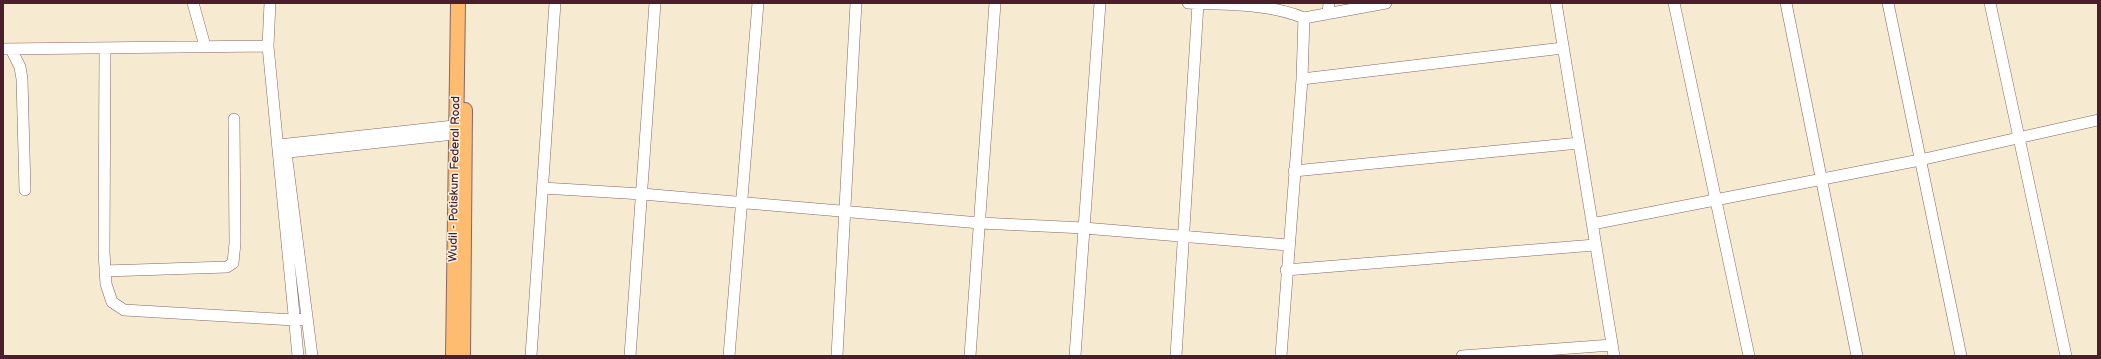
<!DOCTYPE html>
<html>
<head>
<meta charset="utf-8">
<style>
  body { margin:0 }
  #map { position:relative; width:2101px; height:359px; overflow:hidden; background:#f6ead1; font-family:"Balsamiq Sans",sans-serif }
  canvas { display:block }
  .frame { position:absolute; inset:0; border:4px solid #4a1f2b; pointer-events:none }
</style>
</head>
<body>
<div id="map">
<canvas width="2101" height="359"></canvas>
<div class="frame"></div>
</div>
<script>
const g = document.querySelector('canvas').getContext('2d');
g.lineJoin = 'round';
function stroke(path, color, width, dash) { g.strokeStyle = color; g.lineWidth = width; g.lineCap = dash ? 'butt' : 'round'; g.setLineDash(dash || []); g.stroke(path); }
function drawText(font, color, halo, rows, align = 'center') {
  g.font = font + ' "Balsamiq Sans",sans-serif'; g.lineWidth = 3; g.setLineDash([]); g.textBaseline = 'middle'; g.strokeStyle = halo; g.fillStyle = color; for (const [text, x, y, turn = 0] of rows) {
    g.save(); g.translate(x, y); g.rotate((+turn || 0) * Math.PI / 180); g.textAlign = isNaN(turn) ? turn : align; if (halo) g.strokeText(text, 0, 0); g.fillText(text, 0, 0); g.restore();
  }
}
const minor = new Path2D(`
  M193,3l12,43
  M270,3l-2,43 30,310
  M1188,3c39,2 80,0 116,15l82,-15
  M1556,3l58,353
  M1674,3l75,353
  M1786,3l71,353
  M1888,3l73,353
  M1990,3l76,353
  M1328,14l1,-11
  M105,48l-1,204 2,32 6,18 12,8 170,10 13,-1
  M3,49l265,-3
  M11,49l9,18 2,12 3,111
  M1302,79l261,-31
  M279,145l184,-20
  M285,145l27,211
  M280,153l183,-20
  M1294,171l285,-28
  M543,188l99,6 338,29 104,5 204,17
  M1592,224l328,-64 178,-40
  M1286,270l309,-25
  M105,271l122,-4 6,-4 2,-20 -1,-124
  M531,356l24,-353
  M630,356l25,-353
  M729,356l29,-353
  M837,356l19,-353
  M970,356l25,-353
  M1075,356l25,-353
  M1176,356l22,-352
  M1281,356l21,-277 2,-61
  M1462,356l150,-11`);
const major = new Path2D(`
  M453,356l5,-353
  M463,356l2,-246`);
const streetNames = [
  ["Wudil - Potiskum Federal Road",455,179,-89]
];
stroke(minor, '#866665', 12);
stroke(major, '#866665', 16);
stroke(minor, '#fff', 11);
stroke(major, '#febc70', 14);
drawText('12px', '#4a1f2b', '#fcf5e5', streetNames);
</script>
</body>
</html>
